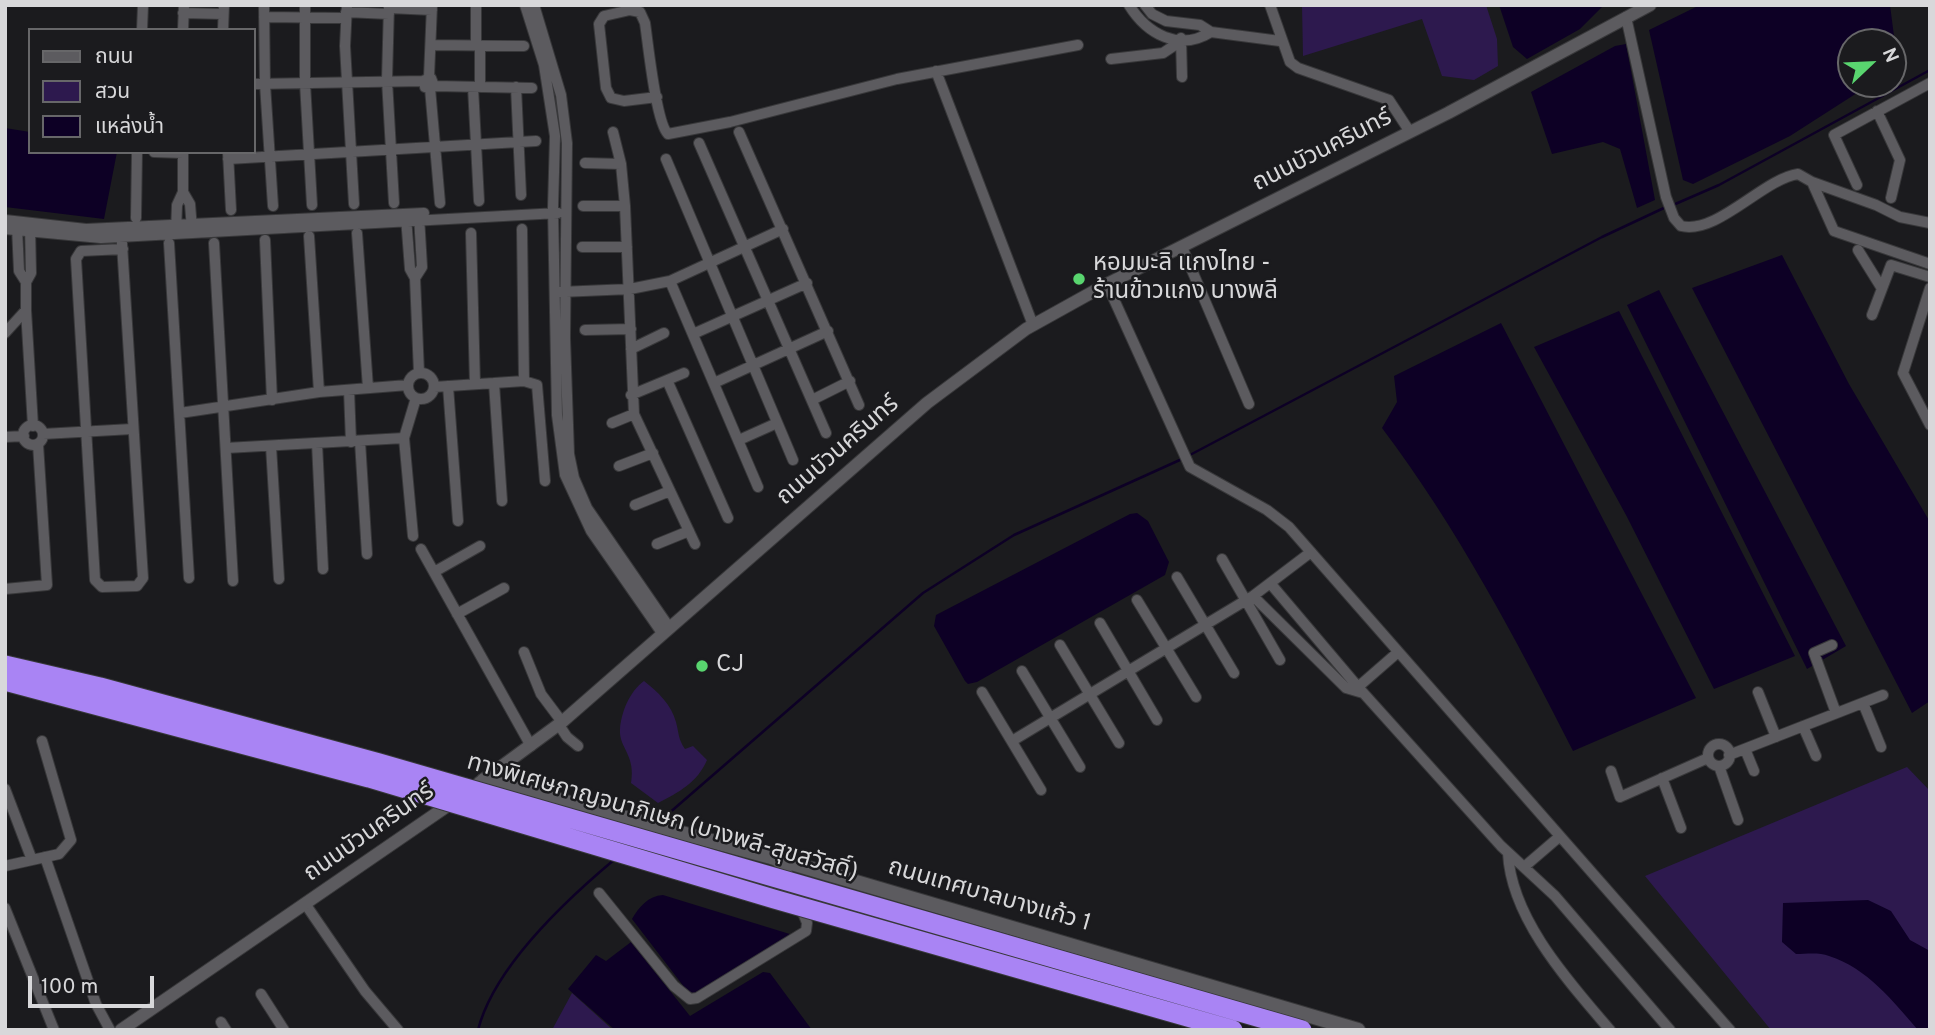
<!DOCTYPE html>
<html>
<head>
<meta charset="utf-8">
<style>
  body { margin:0 }
  #map { position:relative; width:1935px; height:1035px; overflow:hidden; background:#1b1b1e; font-family:Overpass,"Noto Sans Thai",sans-serif }
  canvas { display:block }
  .frame { position:absolute; inset:0; border:7px solid #d8d8da; pointer-events:none }
  .legend { position:absolute; left:28px; top:28px; width:228px; height:126px; box-sizing:border-box; background:#1b1b1e; border:2px solid #676769; margin:0; padding:9px 12px; list-style:none; font-size:21px; color:#d8d8da }
  .legend li { display:flex; align-items:center; gap:14px; height:35px }
  .legend b { width:35px; border:2px solid #676769 }
  .north { position:absolute; left:1837px; top:28px; width:70px; height:70px; box-sizing:border-box; background:#1b1b1e; border:2px solid #676769; border-radius:50%; rotate:67deg; font-size:19px; font-weight:700; line-height:28px; text-align:center; color:#d8d8da }
  .north::after { content:''; display:block; margin:auto; width:24px; height:32px; background:#59d56f; clip-path:polygon(50% 0,100% 100%,50% 72%,0 100%) }
  .scale { position:absolute; left:28px; top:976px; width:126px; height:32px; box-sizing:border-box; border:4px solid #d8d8da; border-top:0; padding-left:9px; font-size:21px; line-height:24px; white-space:nowrap; color:#d8d8da; -webkit-text-stroke:5px #1b1b1e; paint-order:stroke }
</style>
</head>
<body>
<div id="map">
<canvas width="1935" height="1035"></canvas>
<div class="frame"></div>
<ul class="legend">
<li><b style="height:9px;background:#5c5b5f"></b>ถนน</li>
<li><b style="height:19px;background:#2d194e"></b>สวน</li>
<li><b style="height:19px;background:#0d0025"></b>แหล่งน้ำ</li>
</ul>
<div class="north">N</div>
<div class="scale">100 m</div>
</div>
<script>
const g = document.querySelector('canvas').getContext('2d');
g.lineJoin = 'round';
function paint(path, color) { g.fillStyle = color; g.fill(path, 'evenodd'); }
function stroke(path, color, width, dash) { g.strokeStyle = color; g.lineWidth = width; g.lineCap = dash ? 'butt' : 'round'; g.setLineDash(dash || []); g.stroke(path); }
function drawText(font, color, halo, rows, align = 'center') {
  g.font = font + ' Overpass,"Noto Sans Thai",sans-serif'; g.lineWidth = 5; g.setLineDash([]); g.textBaseline = 'middle'; g.strokeStyle = halo; g.fillStyle = color; for (const [text, x, y, turn = 0] of rows) {
    g.save(); g.translate(x, y); g.rotate((+turn || 0) * Math.PI / 180); g.textAlign = isNaN(turn) ? turn : align; if (halo) g.strokeText(text, 0, 0); g.fillText(text, 0, 0); g.restore();
  }
}
const green = new Path2D(`
  M1302,5h184l11,34 1,27 -24,14 -32,-4 -20,-57 -119,37z
  M644,681c14,11 27,23 32,41 3,11 2,17 9,27l8,-3 14,14c-10,23 -28,32 -49,43l-27,-20c5,-28 -12,-35 -11,-53 1,-18 10,-39 24,-49z
  M1907,767l23,24v239h-159l-126,-154z
  M572,993l41,37h-61z`);
const water = new Path2D(`
  M1499,5h104v1l-23,23 -53,30 -14,-12z
  M1700,5h190l8,62 -5,3v-28h-42v42h20l-81,52 -97,48 -10,-4 -34,-150z
  M1626,44l29,156 -18,8 -17,-59 -17,-7 -51,12 -21,-62 84,-46z
  M5,128l25,4v20h87l-13,67 -99,-12z
  M1782,255l67,129 81,138v179l-18,12 -220,-425z
  M1659,290l187,356 -39,23 -180,-364z
  M1619,311l176,345 -81,33 -88,-174 -92,-168z
  M1501,323l195,375 -123,53c-57,-112 -115,-222 -191,-323l15,-26 -3,-26z
  M1137,513l11,8 21,41 -4,13 -188,107 -9,2 -3,-3 -31,-55 2,-11 194,-101z
  M663,895l130,40 -95,59 -10,-2 -56,-73c7,-12 16,-23 31,-24z
  M1868,900l23,11 19,29 20,11v79h-12c-25,-29 -51,-62 -89,-74 -10,-4 -23,-2 -33,-2l-14,-12 1,-39z
  M631,942l59,74 73,-44 7,1 42,57h-197l-47,-41 28,-34 10,6z`);
const stream = new Path2D(`
  M1673,205l46,-20 211,-115
  M1188,456l414,-219 64,-30
  M660,821l263,-228 91,-58 168,-76
  M478,1030c16,-63 88,-130 137,-171`);
const minor = new Path2D(`
  M264,5l1,79 8,122
  M305,5v78l7,122
  M347,5l-2,41 9,158
  M389,5l-2,75 7,123
  M476,5v40
  M525,5l19,60 11,71 -2,72 4,207 8,60 26,56 71,102
  M534,5l27,90 6,48 -2,195 4,116 5,24 13,30 82,119
  M1129,5c18,29 50,47 82,27
  M1145,5l7,9 14,7 34,4 11,7 69,9
  M1270,5l20,57 8,6 91,32 21,32
  M389,8l43,2
  M346,12l43,2
  M183,13l40,1
  M264,17l82,1
  M1626,17l40,180 8,21 7,8c36,9 82,-47 117,-52l14,8 64,23 24,12 30,6
  M142,30l1,-25
  M183,30l1,-25
  M223,30l1,-25
  M1181,38l1,39
  M431,45l93,1
  M480,46v41
  M1111,59l52,-6 18,-12
  M936,71l97,254
  M429,77l3,-72
  M254,84l170,-3
  M434,86l-3,-8 -6,2v7l5,1 4,-2 98,2
  M473,87l6,114
  M516,87l5,108
  M430,88l10,115
  M657,97l-33,4 -13,-3 -5,-10 -7,-64 5,-8 26,-6 10,2 5,11c3,20 11,100 23,111l62,-12 167,-43 181,-34
  M1877,111l23,49 -9,38
  M613,132l8,32 4,42 9,208 61,130
  M739,132l120,273
  M699,143l127,290
  M154,152l29,1
  M228,153l3,57
  M228,159l308,-18
  M666,159l127,301
  M585,163l36,1
  M1812,182l22,49 96,33
  M1857,185l-23,-50 96,-52
  M183,192l7,12 2,25
  M583,206h42
  M406,217l4,52 5,9 4,95
  M136,218l1,-66
  M5,220l81,9 338,-16
  M17,227l2,44 7,11
  M30,227l1,46 -5,9v28l7,116
  M121,228l22,350 -6,8 -35,1 -7,-7 -19,-321 5,-8 42,-2
  M5,229l96,9 457,-25
  M522,229l2,152
  M176,232l1,-27 6,-13v-40
  M357,233l11,155
  M471,233l4,151
  M309,236l10,156
  M265,240l7,160
  M169,243l20,335
  M214,243l19,338
  M582,247h45
  M1182,247l67,157
  M1858,250l23,37
  M415,278l7,-11 -3,-51
  M670,281l88,206
  M1107,284l83,183 77,43 22,17 441,503
  M1930,288l-27,85 27,52
  M560,292l70,-3 40,-8 113,-52
  M1872,315l19,-50 39,12
  M585,330l46,-1
  M5,333l21,-23
  M693,334l114,-51
  M631,349l33,-16
  M408 386a13 13 0 1 1 26 0a13 13 0 1 1-26 0Z
  M667,380l61,138
  M494,383l8,118
  M714,383l114,-52
  M448,386l10,135
  M434,387l90,-6 13,4 8,96
  M349,390l2,52
  M631,395l53,-22
  M812,400l38,-19
  M180,413l139,-21 89,-7
  M612,423l22,-9
  M23 435a10 10 0 1 1 20 0a10 10 0 1 1-20 0Z
  M43,434l89,-5
  M5,437l19,-1
  M739,440l38,-17
  M360,441l7,113
  M317,443l6,126
  M271,446l8,133
  M226,448l178,-10
  M619,466l34,-13
  M635,505l35,-14
  M413,536l-9,-98 12,-40
  M657,544l32,-13
  M421,549l110,197
  M1222,559l58,101
  M434,572l46,-26
  M1177,577l57,96
  M1270,583l88,104 143,159 54,50 115,134
  M5,589l42,-4 -9,-141
  M1253,596l93,92 17,5
  M1137,600l59,97
  M457,614l47,-26
  M1100,623l57,97
  M1060,645l59,98
  M1832,645l-18,8 22,60
  M524,652l17,42 21,28
  M1022,671l58,96
  M1358,687l39,-34
  M982,692l59,98
  M1758,692l18,45
  M1863,703l18,44
  M559,725l8,12 11,9
  M1803,726l13,30
  M1012,741l241,-145 58,-44
  M1708 755a11 11 0 1 1 22 0a11 11 0 1 1-22 0Z
  M1745,749l9,22
  M1729,755l154,-60
  M1719,766l19,54
  M1611,771l9,26 88,-39
  M1662,778l19,50
  M5,789l27,71
  M1508,853c3,66 62,130 102,177
  M45,857l51,147 14,26
  M5,866l54,-12 12,-14 -29,-99
  M1524,867l35,-30
  M599,893l75,93 16,13 7,-1 109,-67 1,-8 -21,-53 -13,-12
  M306,905l59,86 33,39
  M5,908l49,122
  M261,994l23,36
  M221,1022l5,8`);
const tertiary = new Path2D(`
  M479,783l83,-61 365,-319 99,-74 81,-45 341,-171 202,-108
  M121,1030l332,-228`);
const secondary = new Path2D(`
  M484,780l287,77 587,173`);
const motorwayBridge = new Path2D(`
  M5,665l95,22 279,76 923,267
  M5,681l364,97 405,121 459,131`);
const markers = [
  [1079,279,7,"#59d56f"],
  [702,666,7,"#59d56f"]
];
const streetNames = [
  ["ถนนบัวนครินทร์",1323,152,-27],
  ["ถนนบัวนครินทร์",839,452,-41],
  ["ทางพิเศษกาญจนาภิเษก (บางพลี-สุขสวัสดิ์)",662,819,16],
  ["ถนนบัวนครินทร์",370,834,-35],
  ["ถนนเทศบาลบางแก้ว 1",989,897,16]
];
const poiNames = [
  ["หอมมะลิ เเกงไทย -",1093,265],
  ["ร้านข้าวแกง บางพลี",1093,293],
  ["CJ",716,666]
];
paint(green, '#2d194e');
paint(water, '#0d0025');
stroke(stream, '#0d0025', 2.5);
stroke(minor, '#38383a', 12);
stroke(tertiary, '#38383a', 14);
stroke(secondary, '#38383a', 16);
stroke(minor, '#5c5b5f', 10);
stroke(tertiary, '#5c5b5f', 12);
stroke(secondary, '#5c5b5f', 14);
stroke(motorwayBridge, '#38383a', 21, []);
stroke(motorwayBridge, '#a984f4', 19);
for (const [x, y, r, color] of markers) { const dot = new Path2D(); dot.arc(x, y, r, 0, 2 * Math.PI); g.fillStyle = color; g.fill(dot); stroke(dot, '#1b1b1e', 2.5); }
drawText('24px', '#d8d8da', '#1b1b1e', streetNames);
drawText('24px', '#d8d8da', '#1b1b1e', poiNames, 'left');
</script>
</body>
</html>
